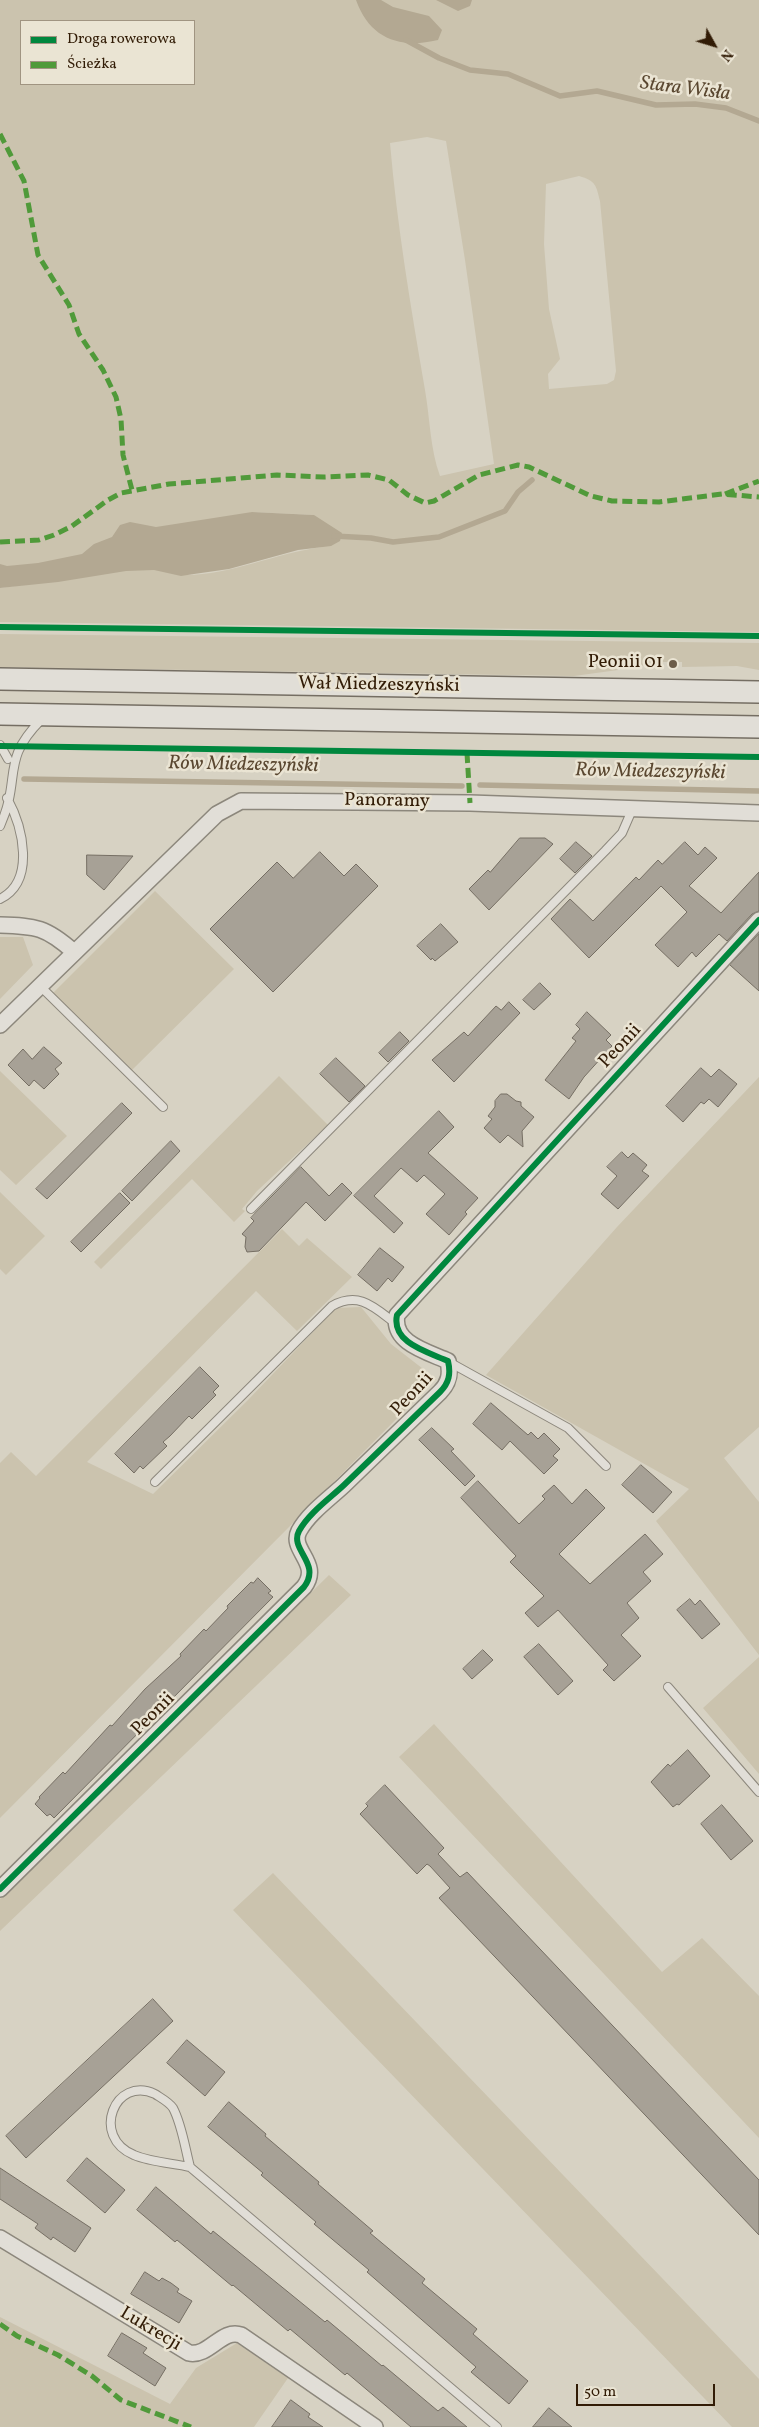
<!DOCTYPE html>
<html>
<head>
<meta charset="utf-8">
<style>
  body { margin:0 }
  #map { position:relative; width:759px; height:2427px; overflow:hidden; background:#d7d2c3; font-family:Vollkorn,serif }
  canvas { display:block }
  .legend { position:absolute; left:20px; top:20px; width:175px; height:65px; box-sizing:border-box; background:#eae4d3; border:1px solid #a09481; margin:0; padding:6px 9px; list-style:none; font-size:15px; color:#321c06 }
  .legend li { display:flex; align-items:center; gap:10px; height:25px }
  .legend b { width:25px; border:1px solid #a09481 }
  .north { position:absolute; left:689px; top:20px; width:50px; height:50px; -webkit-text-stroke:4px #eae4d3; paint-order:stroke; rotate:129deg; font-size:14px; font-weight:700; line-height:20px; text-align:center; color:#321c06 }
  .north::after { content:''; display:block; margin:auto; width:18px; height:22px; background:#321c06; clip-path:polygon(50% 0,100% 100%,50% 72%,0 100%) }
  .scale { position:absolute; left:576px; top:2384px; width:139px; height:22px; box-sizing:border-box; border:2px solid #321c06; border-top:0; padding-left:6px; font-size:15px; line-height:18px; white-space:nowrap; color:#321c06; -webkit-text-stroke:4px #eae4d3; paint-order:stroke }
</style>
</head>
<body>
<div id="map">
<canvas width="759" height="2427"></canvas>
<ul class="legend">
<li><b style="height:6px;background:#00873e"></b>Droga rowerowa</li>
<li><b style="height:6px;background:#509a3a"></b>Ścieżka</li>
</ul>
<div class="north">N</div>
<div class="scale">50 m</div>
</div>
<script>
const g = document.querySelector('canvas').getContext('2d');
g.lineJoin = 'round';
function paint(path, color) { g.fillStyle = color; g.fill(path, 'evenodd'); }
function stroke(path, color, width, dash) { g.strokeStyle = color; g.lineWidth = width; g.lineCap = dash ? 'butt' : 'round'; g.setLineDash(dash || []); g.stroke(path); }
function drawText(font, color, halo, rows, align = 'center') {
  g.font = font + ' Vollkorn,serif'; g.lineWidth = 5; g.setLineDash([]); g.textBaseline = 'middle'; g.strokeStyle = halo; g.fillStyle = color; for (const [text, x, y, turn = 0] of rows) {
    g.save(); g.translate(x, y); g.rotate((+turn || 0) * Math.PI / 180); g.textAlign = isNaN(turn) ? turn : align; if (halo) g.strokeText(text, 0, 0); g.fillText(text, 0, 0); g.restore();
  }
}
const green = new Path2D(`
  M0,0h759v632l-759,-10v-34l68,-9 -68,-9zM21,21h173v63h-173zM427,137l19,4 19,119 29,204 -54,12c-10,-27 -10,-58 -15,-86 -14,-82 -28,-164 -35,-247zM579,176c17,5 17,9 21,25l16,170 -2,9 -7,4 -58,5 -1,-15 12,-15 -11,-50 -5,-65 2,-60zM252,512l62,3 8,32c-46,6 -94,29 -139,28 -12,0 -29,-10 -40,-14z
  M0,634l759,9v27l-22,-4 -55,1v-5h-19l-1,4 -43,-1 -1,5 -44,6 -574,-9z
  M155,891l79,78 -102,101 -79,-77z
  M0,937h23l10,28 -33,34z
  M0,1071l67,65 -51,49 -16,-15z
  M279,1076l49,49 -71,66 -15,18 3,2 -11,11 -42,-43 -91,90 -7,-7z
  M759,1077v350l-35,31 35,44v153l-103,-134 33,-32 -203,-114 131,-148z
  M0,1192l45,44 -39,39 -6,-6z
  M282,1229l17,17 8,-8 45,39 -55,54 -41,-40 -169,171 66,32 95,-94 88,-92 25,-1 30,37 45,35 -436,439v-355l11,-11 25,24z
  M329,1575l22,20 -351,336v-32z
  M759,1657v117l-56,-66z
  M434,1724l228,248 40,-34 57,58v142l-360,-381z
  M273,1873l486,506v48h-27l-499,-517z
  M0,2317l170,87 26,-36 41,-25 51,35 -34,49h-254z`);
const water = new Path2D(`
  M356,0h25l12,7 36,9 13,14 -4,10c-38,9 -68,-1 -82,-40z
  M436,0h36l-2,6 -12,5z
  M252,512l62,3 28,18 -2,8 -9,5 -33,4 -69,19 -35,5 -13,2 -27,-6 -28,1 -68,11 -58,6v-24l7,2 31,-3 44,-9 12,-10 18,-7 8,-12 10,-3 26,5z`);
const stream = new Path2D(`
  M406,40l33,18 31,12 38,4 52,22 37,-5 59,14 39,-1 31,4 33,13
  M334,536l37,2 22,4 46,-5 66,-26 13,-19 14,-12
  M24,779l438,7
  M480,785l279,6`);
const building = new Path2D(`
  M520,838h25l8,6 -64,66 -20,-21 19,-19 2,2z
  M576,842l16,14 -17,17 -15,-14z
  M685,842l13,13 7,-8 12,11 -28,28 32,27 38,-41v39l-7,3 -25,27 -8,-7 -23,23 -4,-5 -14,15 -23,-22 32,-33 -26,-26 -72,72 -38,-39 19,-20 23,22 43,-44 3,3 19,-20 4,4z
  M320,852l24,24 12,-12 22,22 -105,106 -63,-63 67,-67 16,16z
  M87,855l46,1 -29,34 -17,-15z
  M441,924l17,18 -23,19 -3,-3 -1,2 -14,-14z
  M759,934v57l-29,-26z
  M540,983l11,11 -17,16 -11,-10z
  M509,1002l11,11 -66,69 -22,-22 32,-28 4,4 28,-30 5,4z
  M587,1012l24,23 -5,5 6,6 -28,31 -15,22 -24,-19 31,-39 -4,-3 8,-9 -4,-4z
  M400,1032l9,9 -21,21 -9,-9z
  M44,1047l18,16 -7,6 4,5 -15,15 -10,-9 -5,6 -21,-21 15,-16 9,10z
  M336,1058l29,28 -16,16 -29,-28z
  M701,1068l10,9 8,-8 18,15 -19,23 -9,-8 -5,5 -3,-2 -18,20 -17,-16z
  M501,1094h6l9,7 5,1v4l13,11 -12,14 1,16 -15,-12 -8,8 -16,-15 8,-9 -4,-3 7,-9v-6z
  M122,1103l10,10 -85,86 -11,-10z
  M439,1111l15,16 -26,26 50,45 -13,14 2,2 -18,21 -23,-21 19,-20 -21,-19 -7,7 -16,-14 -27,28 29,27 -9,10 -40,-37z
  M171,1141l9,10 -48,50 -10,-10z
  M622,1152l6,6 5,-5 14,12 -5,6 7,5 -31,33 -17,-15 16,-18 -10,-9z
  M301,1167l28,29 13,-13 10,10 -27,28 -19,-19 -47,49 -12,1 -2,-5 1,-10 -4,-3 12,-13 -3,-3z
  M120,1193l10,10 -49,49 -10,-10z
  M380,1248l24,19 -12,15 -4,-4 -11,13 -19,-16z
  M200,1367l19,19 -6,6 3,3 -24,24 -3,-3 -19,20 -7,6 4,4 -24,23 -3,-3 -6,7 -19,-19z
  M491,1403l37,32 3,-3 7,7 6,-6 16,16 -7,7 5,4 -14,14 -34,-33 -8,9 -29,-26z
  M432,1428l22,21 -3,2 24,25 -10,10 -46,-46z
  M641,1465l31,27 -19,21 -31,-28z
  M478,1481l41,43 26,-25 -3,-3 12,-11 18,19 14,-15 19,19 -46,46 31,30 55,-50 18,20 -20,18 8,9 -24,22 12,15 -18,17 20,21 -27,25 -11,-11 5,-5 -50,-55 -20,17 -13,-14 19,-17 -34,-34 6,-6 -55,-58z
  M258,1578l13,13 -3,2 5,4 -219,221 -4,-4 -3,2 -12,-12 5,-6 -1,-1 24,-25 2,2 45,-49 2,1 33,-37 36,-33 -1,-2 24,-25 2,2 22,-23 -1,-2 24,-24 2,1z
  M690,1599l5,6 5,-5 20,24 -18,15 -25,-29z
  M539,1644l34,37 -15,14 -34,-38z
  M483,1650l10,10 -21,19 -9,-10z
  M688,1750l22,26 -31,29 -2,-1 -4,3 -22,-25 17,-18 2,2z
  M385,1785l59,63 -6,6 20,21 2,2 7,-5 292,308v55l-320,-337 11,-10 -20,-22 -3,-2 -10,10 -57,-60 8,-8 -2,-2z
  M722,1805l31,36 -22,19 -30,-36z
  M153,1999l20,22 -147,137 -20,-22z
  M187,2040l38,32 -20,24 -38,-33z
  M229,2102l37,32 -1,2 54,46 -1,2 55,47 -3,2 55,46 -3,4 55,46 -4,5 55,47 -19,23 -38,-32 5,-5 -109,-95 2,-2 -55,-46 2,-2 -55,-47 2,-2 -55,-46z
  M87,2158l38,32 -20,23 -38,-32z
  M0,2168l91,60 -16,24 -22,-15 -2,3 -16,-12 3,-4 -38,-25z
  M156,2187l55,47 2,-3 112,91 2,-2 55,46 1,-1 55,46 5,-4 24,20h-56l-64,-54 -2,2 -55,-46 -2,2 -55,-46 -1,1 -55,-46 -2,2 -38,-32z
  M145,2272l14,9 3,-3 9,5 8,6 -2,3 15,9 -13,22 -48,-29z
  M122,2333l25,15 -4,5 23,15 -11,18 -47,-30z
  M291,2400l19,14 -2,3 15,10h-51z
  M549,2408l23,19h-39z`);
const lane = new Path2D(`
  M0,745l8,14
  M0,826c22,-49 0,-65 41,-106
  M0,899c36,-18 23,-72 7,-101
  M40,986l123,121
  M251,1209l354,-358 17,-18 10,-23
  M449,1362l119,66 38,38
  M155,1482l177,-176c27,-15 42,1 63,17
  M668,1687l91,105
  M190,2167c-5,-19 -8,-42 -17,-59 -4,-6 -12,-10 -18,-14 -40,-19 -65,43 -21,61 16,7 38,8 56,12l307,260`);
const street = new Path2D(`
  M0,925c36,1 46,2 74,27
  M0,1025l217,-211 24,-13 229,2 289,10
  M0,1889l304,-302c18,-24 -15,-37 -5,-56 10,-18 30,-32 45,-46 32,-31 64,-62 96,-93 9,-9 11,-18 8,-31 -20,-9 -57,-18 -51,-46l362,-395
  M0,2238l189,115c20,4 33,-25 52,-18l134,92`);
const secondary = new Path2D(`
  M0,679l759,13
  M0,714l759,13`);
const quiet = new Path2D(`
  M0,134l24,47 14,74 31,50 10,29 24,36 13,27 5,22 2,36 9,35
  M725,494l34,-13
  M0,542l39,-2 15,-5 18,-9 36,-26 13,-7 48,-9 108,-9 47,2 44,-2 21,5 19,15 17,8 9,-2 45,-26 39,-10 11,2 62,29 21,5 47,1 63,-8 37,3
  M467,753l3,50
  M0,2324l17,12 41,19 34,21 29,24 70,27`);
const cycleway = new Path2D(`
  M0,627l759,9
  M0,746l759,11
  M0,1889l304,-302c18,-24 -15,-37 -5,-56 10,-18 30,-32 45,-46 32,-31 64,-62 96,-93 9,-9 11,-18 8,-31 -20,-9 -57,-18 -51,-46l362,-395`);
const markers = [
  [673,664,5,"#6c5c48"]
];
const poiNames = [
  ["Peonii 01",663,664]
];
const streetNames = [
  ["Wał Miedzeszyński",379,686,1],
  ["Panoramy",387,802,1],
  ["Peonii",621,1047,-47],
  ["Peonii",413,1395,-47],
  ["Peonii",154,1715,-45],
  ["Lukrecji",150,2330,31]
];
const waterNames = [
  ["Stara Wisła",685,90,7],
  ["Rów Miedzeszyński",243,766,1],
  ["Rów Miedzeszyński",650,773,1]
];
paint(green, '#cbc3ae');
paint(water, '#b3a892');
stroke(stream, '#b3a892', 5.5);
paint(building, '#a7a196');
stroke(building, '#756e63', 1);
stroke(lane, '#8c877c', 10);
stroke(street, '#8c877c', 18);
stroke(secondary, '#756e63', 24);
stroke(lane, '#e1ded7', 8);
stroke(street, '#e1ded7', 15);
stroke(secondary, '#e1ded7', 21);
stroke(quiet, '#509a3a', 5, [10, 5]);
stroke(cycleway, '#00873e', 6);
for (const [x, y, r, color] of markers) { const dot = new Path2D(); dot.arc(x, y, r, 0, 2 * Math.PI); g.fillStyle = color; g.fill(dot); stroke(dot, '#eae4d3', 2); }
drawText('19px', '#321c06', '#eae4d3', poiNames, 'right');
drawText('19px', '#321c06', '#eae4d3', streetNames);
drawText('italic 20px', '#5a4730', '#eae4d3', waterNames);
</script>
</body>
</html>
